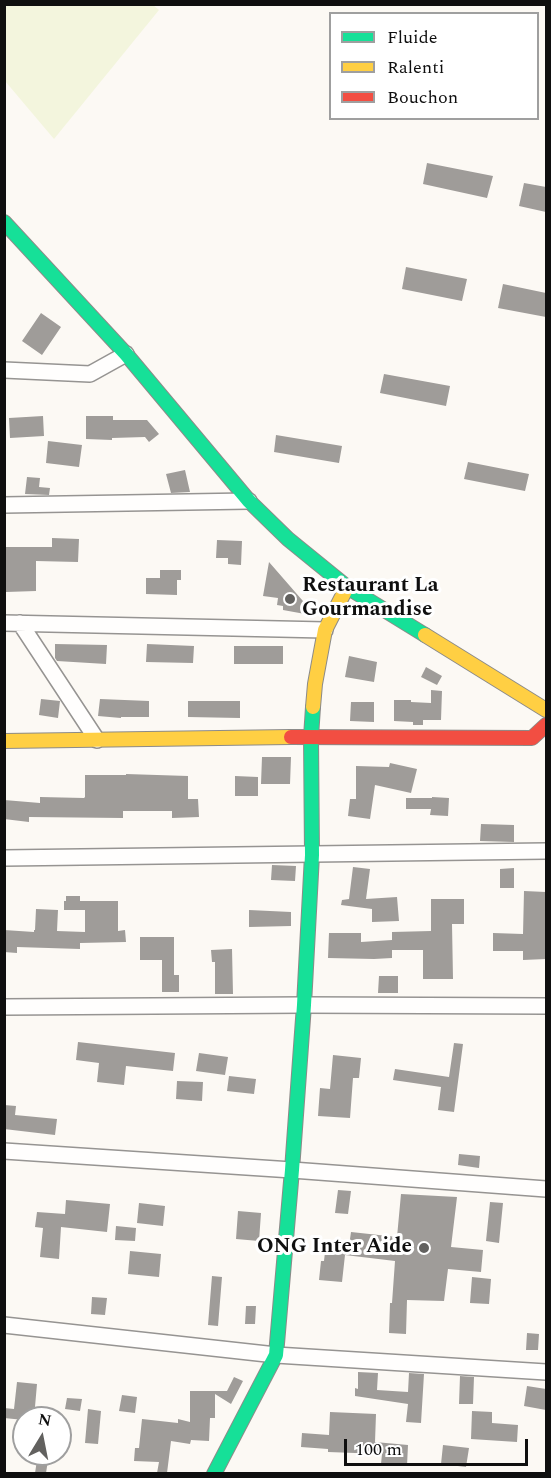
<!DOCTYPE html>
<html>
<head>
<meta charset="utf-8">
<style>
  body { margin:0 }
  #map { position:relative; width:551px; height:1478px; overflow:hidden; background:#fcf9f4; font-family:Spectral,serif }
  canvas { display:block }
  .frame { position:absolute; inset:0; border:6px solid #0f0f0f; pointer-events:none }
  .legend { position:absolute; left:329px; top:12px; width:210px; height:108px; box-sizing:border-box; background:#fff; border:2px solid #9f9f9f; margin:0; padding:8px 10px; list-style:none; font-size:18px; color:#0f0f0f }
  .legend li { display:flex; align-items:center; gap:12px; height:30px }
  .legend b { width:30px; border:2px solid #9f9f9f }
  .north { position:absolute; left:12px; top:1406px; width:60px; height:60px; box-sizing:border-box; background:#fff; border:2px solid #9f9f9f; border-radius:50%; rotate:10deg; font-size:16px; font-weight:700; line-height:24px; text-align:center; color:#0f0f0f }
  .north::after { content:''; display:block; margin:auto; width:21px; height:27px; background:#62615f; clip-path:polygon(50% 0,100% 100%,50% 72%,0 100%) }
  .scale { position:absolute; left:344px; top:1439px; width:184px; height:27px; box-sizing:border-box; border:3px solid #0f0f0f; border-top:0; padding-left:8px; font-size:18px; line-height:21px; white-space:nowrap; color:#0f0f0f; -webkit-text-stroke:4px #fff; paint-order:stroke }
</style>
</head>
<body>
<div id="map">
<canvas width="551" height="1478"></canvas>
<div class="frame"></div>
<ul class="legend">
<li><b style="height:8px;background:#16e098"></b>Fluide</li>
<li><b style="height:8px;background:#ffcf43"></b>Ralenti</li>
<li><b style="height:8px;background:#f24e42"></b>Bouchon</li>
</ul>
<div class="north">N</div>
<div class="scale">100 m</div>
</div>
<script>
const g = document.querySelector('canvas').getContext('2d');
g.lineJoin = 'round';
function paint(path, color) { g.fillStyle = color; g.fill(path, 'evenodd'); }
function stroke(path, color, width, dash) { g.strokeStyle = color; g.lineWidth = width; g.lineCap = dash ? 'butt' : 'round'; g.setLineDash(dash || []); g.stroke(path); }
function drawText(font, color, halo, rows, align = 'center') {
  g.font = font + ' Spectral,serif'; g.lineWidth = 6; g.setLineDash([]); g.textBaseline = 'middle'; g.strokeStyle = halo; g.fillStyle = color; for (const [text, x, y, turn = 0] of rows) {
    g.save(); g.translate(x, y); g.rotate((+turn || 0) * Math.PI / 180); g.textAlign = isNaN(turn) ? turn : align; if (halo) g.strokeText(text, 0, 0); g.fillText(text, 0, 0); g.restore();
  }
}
const pitch = new Path2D(`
  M153,5l6,5 -105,129 -49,-58v-76z`);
const building = new Path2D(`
  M427,163l66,13 -6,22 -64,-14z
  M524,183l22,4v25l-27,-6z
  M406,267l61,12 -5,22 -60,-12z
  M503,284l43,9v24l-48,-9z
  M41,313l20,14 -19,28 -20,-14z
  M384,374l66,12 -4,20 -66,-13z
  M43,416l1,20 -34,2 -1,-20z
  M86,416h27v4h34l12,14 -10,8 -4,-5 -33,1v2l-26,-1z
  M276,435l66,11 -3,17 -65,-11z
  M48,441l34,4 -3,22 -33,-4z
  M468,462l61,12 -4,17 -61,-12z
  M185,470l5,22 -19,1 -5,-19z
  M27,477l13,1 -1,9 11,1 -1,7 -24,-1z
  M52,538l27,1 -1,23 -42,-1v30l-30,1 -2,-45h48z
  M217,540l25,1 -1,24 -13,-1v-6h-12z
  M269,562l47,54 -33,-6v-4l-6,-1 1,-7 -15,-2z
  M160,570h21v10h-4v15l-31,-1v-16h14z
  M55,644l52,1 -1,19 -49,-3 -2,-3z
  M147,644l47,2 -1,17 -47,-1z
  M234,646h49v18h-49z
  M349,656l28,6 -3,20 -29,-5z
  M426,667l16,9 -5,9 -16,-8z
  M431,690l11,1 -1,29h-18v5h-10v-3l-19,-1v-21h17v2l20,1z
  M41,699l19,2 -2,17 -19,-3z
  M100,699l49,2v16h-28v1l-23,-2z
  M188,701h52v17l-52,-1z
  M351,702h23v20l-24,-1z
  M262,757h29l-1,27h-29z
  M390,763l27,6 -6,24 -36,-8 -5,34 -22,-3 2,-17h6v-33l33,1z
  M126,774l62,2v23h10l1,18 -27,1v-7h-49v7l-94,-1v5l-25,-3v-19l36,3v-6l44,1 1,-1v-22h41z
  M235,776l23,1v19h-23z
  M432,797l17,1 -1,18 -18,-1 1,-6h-25v-11h26z
  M481,824l33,1v17l-34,-1z
  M272,865l24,1 -1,15 -24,-1z
  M353,867l17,2 -4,30 31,-2 2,24 -27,1v-13l-31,-4 1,-5 7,-1z
  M514,868v20h-14v-19z
  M524,891l22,1v67l-23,1v-9h-30v-18l30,1z
  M66,896h14v5h38v30l7,-1 1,12 -46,1v6l-63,-2v6l-13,-1v-22l30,2v-2h1l1,-21 22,1 -1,21 28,1v-22h-21v-9h2z
  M431,899h33v25h-12l1,55h-30v-29h-31v8l-18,1 -46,-1 1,-25h32v9l31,-2v-8l39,-1z
  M249,910l42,2v14l-42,1z
  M140,937h34v38h5v17h-17v-32h-22z
  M232,949l1,45h-18v-32h-3l-1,-12z
  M379,976h19v17h-20z
  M78,1042l97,11 -2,18 -47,-5 -2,19 -27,-3 2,-19 -23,-3z
  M454,1043l9,1 -9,68 -16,-2 3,-23 -48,-7 2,-11 54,8z
  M199,1053l29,4 -3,18 -29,-4z
  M333,1055l28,3 -2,20h-6l-3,40 -32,-2 2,-28 10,1z
  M229,1076l27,3 -2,15 -27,-3z
  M177,1081l26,1 -1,19 -26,-2z
  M4,1105l12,1 -1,9 42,4 -2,16 -51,-6z
  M459,1154l21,2 -1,12 -21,-3z
  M338,1190l13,1 -3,23 -13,-1z
  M401,1194l56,3 -6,50 32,3 -2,22 -33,-3 -4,32 -37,-1 -1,34 -17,-1 1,-30h2l3,-42 -50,-6 -3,27 -23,-2 2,-19h3l2,-18 23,3 2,-14 46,5z
  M66,1200l44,4 -3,28 -46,-5 -2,32 -19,-2 3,-29 -8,-1 2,-15 28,2z
  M490,1202l13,1 -4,40 -13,-2z
  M139,1203l26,3 -2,20 -26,-3z
  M238,1211l23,2 -2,28 -23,-2z
  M116,1226l20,2 -1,13 -20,-1z
  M130,1251l31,3 -2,23 -31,-3z
  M212,1276l10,1 -4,49 -10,-1z
  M472,1277l19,2 -2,25 -19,-1z
  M92,1297l15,1 -2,17 -14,-1z
  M246,1306h10l-1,18h-10z
  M527,1333l12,1 -1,16h-12z
  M358,1372l20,1 -1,17 31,2 1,-19 15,1 -3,49 -15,-1 2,-18 -53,-8v-8l3,1z
  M460,1376l14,1 -1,27h-14z
  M234,1377l9,4 -12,23 -16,-10v24h-5l-1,23 -18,-1 -1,4 -19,-3 -4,32h-10l2,-11 -25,-1 1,-13h4l3,-29 36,4v-4l12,3v-31h37z
  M17,1382l20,2 -3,34h-10v2l-20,-2v-10l10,1z
  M527,1386l19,3v21l-22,-4z
  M122,1395l15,2 -2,16 -16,-2z
  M67,1398l15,1 -2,12 -15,-2z
  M88,1409l13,2 -3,33 -13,-1z
  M472,1411l20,1v11l26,2 -1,17 -46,-3z
  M330,1412l46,2 -1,28 33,3 -1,21 -26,-2 1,-10 -54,-2v-3l-27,-2 1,-14 27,2z
  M443,1445l26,3 -3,19 -25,-3z
  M38,1454h11l-3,19h-11z`);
const street = new Path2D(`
  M4,370l86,4 36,-20
  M4,505l245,-4
  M4,623l321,7
  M20,623l77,117
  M4,858l542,-7
  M4,1007l300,-2 242,1
  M4,1151l288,19 254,19
  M4,1325l272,30 270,17`);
const fast = new Path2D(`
  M4,222l122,132 123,147 39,38 59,48 78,48
  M214,1474l62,-119 16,-185 12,-165 8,-150 -1,-118 2,-30`);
const slow = new Path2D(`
  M425,635l121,75
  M313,707l2,-23 10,-54 22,-43
  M4,741l287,-4`);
const jam = new Path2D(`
  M291,737l241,1 14,-13`);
const markers = [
  [290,599,6,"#62615f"],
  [424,1248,6,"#62615f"]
];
const poiNames = [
  ["Restaurant La",302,587],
  ["Gourmandise",302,611],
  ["ONG Inter Aide",412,1248,"right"]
];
paint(pitch, '#f3f5dd');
paint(building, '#9f9c99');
stroke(street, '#969492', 18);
stroke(fast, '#8c8b89', 16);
stroke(slow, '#8c8b89', 16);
stroke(jam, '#8c8b89', 16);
stroke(street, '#fffefd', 15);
stroke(fast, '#16e098', 14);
stroke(slow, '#ffcf43', 14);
stroke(jam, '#f24e42', 14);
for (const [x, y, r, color] of markers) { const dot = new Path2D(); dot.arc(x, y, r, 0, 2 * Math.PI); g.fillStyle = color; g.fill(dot); stroke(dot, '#fff', 2); }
drawText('bold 21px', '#0f0f0f', '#fff', poiNames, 'left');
</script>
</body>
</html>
